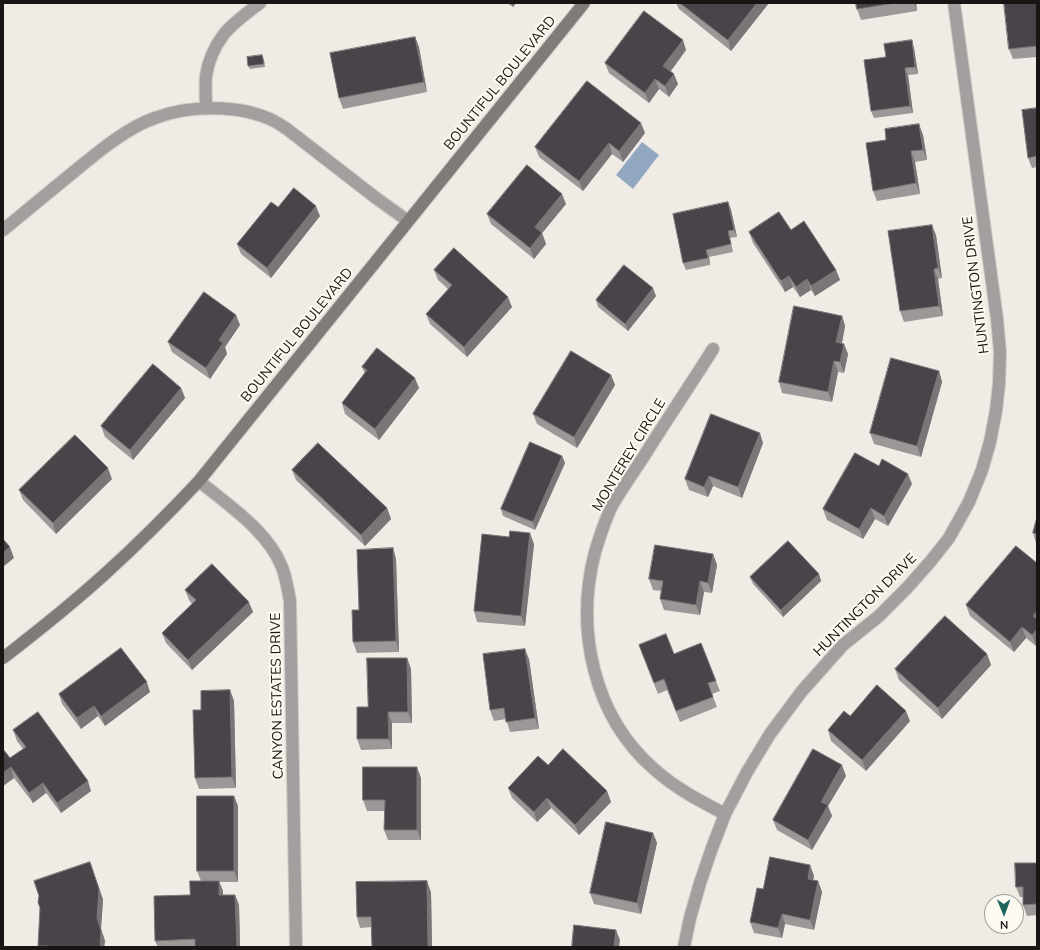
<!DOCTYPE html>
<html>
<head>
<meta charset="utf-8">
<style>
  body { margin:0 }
  #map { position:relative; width:1040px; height:950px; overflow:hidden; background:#f0ece5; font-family:Mulish,sans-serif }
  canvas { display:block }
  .frame { position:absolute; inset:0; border:4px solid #171614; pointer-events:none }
  .north { position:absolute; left:984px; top:894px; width:40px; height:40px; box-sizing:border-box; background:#fdfaf2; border:1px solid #a19f99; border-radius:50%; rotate:179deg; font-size:11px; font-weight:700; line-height:16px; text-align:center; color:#171614 }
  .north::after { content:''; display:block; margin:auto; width:14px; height:18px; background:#1c665e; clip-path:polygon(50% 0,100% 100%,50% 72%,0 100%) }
</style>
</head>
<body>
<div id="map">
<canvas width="1040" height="950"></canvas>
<div class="frame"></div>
<div class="north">N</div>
</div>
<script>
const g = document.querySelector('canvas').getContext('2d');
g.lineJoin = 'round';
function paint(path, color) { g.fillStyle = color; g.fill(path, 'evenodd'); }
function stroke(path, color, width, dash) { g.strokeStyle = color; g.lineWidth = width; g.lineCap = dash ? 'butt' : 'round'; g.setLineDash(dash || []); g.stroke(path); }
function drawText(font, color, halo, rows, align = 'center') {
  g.font = font + ' Mulish,sans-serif'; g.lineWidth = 4; g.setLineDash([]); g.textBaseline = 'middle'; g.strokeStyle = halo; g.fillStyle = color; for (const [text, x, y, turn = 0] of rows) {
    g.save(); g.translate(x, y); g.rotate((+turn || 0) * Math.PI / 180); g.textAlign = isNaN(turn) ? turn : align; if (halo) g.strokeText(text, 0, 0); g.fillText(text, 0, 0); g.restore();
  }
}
const water = new Path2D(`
  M642,142l17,13 -26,34 -17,-14z`);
const street = new Path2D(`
  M206,108c0,-11 -1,-21 0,-32 2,-14 9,-30 18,-42 10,-12 24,-22 36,-31
  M3,230c24,-20 49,-40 73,-60 22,-18 52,-43 79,-52 34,-13 85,-14 119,3 4,2 8,5 13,8l89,69 32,23
  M713,349c-22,35 -45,69 -67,104 -11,17 -23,34 -33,51 -8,15 -13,32 -18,48 -20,77 -2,164 59,217 21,19 46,32 71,45
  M199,481c29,24 69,50 83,86 4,11 6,22 8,34l6,346
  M684,947l6,-29 10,-35 12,-35 13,-34 22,-42 23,-38 32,-43 41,-46 36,-29 28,-28 23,-26 19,-24 20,-36 13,-32 8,-28 6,-31 3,-27 1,-32 -3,-33 -43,-316`);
const secondary = new Path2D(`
  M3,658c35,-27 70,-55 103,-85 32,-29 63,-60 93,-92l385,-478`);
const wall = new Path2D(`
  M507,3h9l-3,4z
  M676,3h93l-38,48 -52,-42z
  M856,3h60l1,8 -56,9 -4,-11z
  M1037,3v54l-24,2 -4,-10z
  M415,37l4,10 8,45 -84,17 -4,-11z
  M914,48l4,26 -10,1 5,38 -39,5 -3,-7 15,-54z
  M686,50l-15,21 7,13 -9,13 -10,-8 -10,14 -40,-30 -4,-10z
  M262,55l2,4 1,8 -15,2 -2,-3z
  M1037,108v59l-5,1 -4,-10z
  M645,133l-22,29 -11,-8 -29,37 -44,-34 -4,-10z
  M923,135l4,25 -12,2 5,32 -43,7 -4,-10z
  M728,202l3,8 6,27 -7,1 3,14 -24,5 1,8 -24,5 -3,-7z
  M566,204l-24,29 4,11 -12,15 -43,-35 -4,-10z
  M278,207l42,9 -49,62 -30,-24 -4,-10z
  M791,230l45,40 4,10 -25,16 -4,-6 -11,7 -7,-10 -8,5 -32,-49 -4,-11z
  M936,235l6,43 -4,1 5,37 -39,6 -4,-11z
  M434,270l78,37 -45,50 -37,-33 -4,-10 22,-25 -10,-9z
  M656,296l-28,35 -30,-24 -2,-7z
  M236,315l4,10 -15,22 2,7 -17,25 -38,-27 -4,-10z
  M842,316l3,10 -3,17 2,1 4,10 -4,19 -6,-1 -6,30 -50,-9 -3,-11z
  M362,367l57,21 -40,52 -34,-26 -3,-11 23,-29z
  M939,371l3,11 -21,75 -47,-13 -4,-11z
  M611,375l4,10 -38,63 -40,-24 -4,-10z
  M181,388l4,10 -52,62 -28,-23 -4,-11z
  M763,443l-21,55 -29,-12 -5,11 -19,-7 -4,-11z
  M562,456l3,7 -30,67 -32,-14 -2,-7z
  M292,470l95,38 4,11 -26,27 -69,-66z
  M112,479l-56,55 -33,-34 -4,-10z
  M912,484l-24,42 -13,-7 -12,20 -36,-19 -4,-11z
  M1037,517v27l-1,-1 -3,-10z
  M534,544l-9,82 -48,-4 -3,-11z
  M393,548l3,11 3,93 -42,1 -4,-11z
  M713,554l4,11 -5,28 -8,-1 -4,23 -36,-5 -4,-11 2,-8 -9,-1 -4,-11z
  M1037,563l-1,83 -10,-8 -12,14 -44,-36 -4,-11z
  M819,574l2,7 -38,36 -30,-33 -3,-7z
  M185,590l68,22 -61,58 -26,-27 -4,-10 30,-29 -3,-4z
  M639,645l35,9 42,27 4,10 -8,3 5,13 -37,15 -13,-32 -9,4z
  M987,654l4,11 -49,54 -43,-39 -4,-11z
  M407,658l4,11 1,54h-20v26l-31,1 -4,-11 11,-32z
  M529,659l10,70 -29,3 -4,-13 -12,2 -4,-11z
  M230,690l4,11 2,87 -37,1 -4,-11 6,-68z
  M150,692l-45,34 -7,-10 -17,13 -19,-25 -3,-10z
  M850,716l60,5 -44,50 -35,-30 -3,-11z
  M13,730l78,61 -30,22 -15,-20 -13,10 -19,-25 -11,8 7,-28 13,-9 -6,-8z
  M548,765l59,26 4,11 -32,33 -28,-27 -14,14 -25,-24 -4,-10z
  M846,776l-18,30 4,10 -20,34 -35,-20 -4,-10z
  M421,778v62h-33l-4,-10 1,-19h-18l-4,-11z
  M234,796l4,10v76h-19l4,9v4h12l4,10 1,42h-82l-3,-6 46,-60 -4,-10z
  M653,833l4,10 -16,71 -47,-10 -4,-11z
  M1037,863v52l-10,1 -4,-11v-8h-3l-4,-10z
  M810,865l4,11 -1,4 5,1 4,11 -8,38 -29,-6 -3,14 -28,-5 -4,-11 13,-33z
  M431,892l1,55h-60v-20l-12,1 -3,-11z
  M103,899l-2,30 4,12 -1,6h-65l-1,-1z`);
const shadedWall = new Path2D(`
  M511,3h5l-3,4z
  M757,3h12l-38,48 -3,-11z
  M914,3h2l1,8z
  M415,37l4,10 8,45 -3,-10z
  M683,40l3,10 -19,26 -4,-10z
  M912,40l2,8 4,26 -3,-7z
  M905,68l3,7 5,38 -3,-7z
  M674,74l4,10 -9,13 -4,-11z
  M655,79l4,10 -10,14 -4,-10z
  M641,123l4,10 -22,29 -4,-11z
  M919,124l4,11 4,25 -4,-10z
  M609,143l3,11 -29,37 -4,-10z
  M911,151l4,11 5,32 -4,-11z
  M562,194l4,10 -28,34 -3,-11z
  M728,202l3,8 6,27 -3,-7z
  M316,206l4,10 -49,62 -4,-10z
  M932,225l4,10 6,43 -4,-10z
  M542,233l4,11 -12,15 -4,-11z
  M706,250l3,7 1,8 -2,-7z
  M934,269l4,10 5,37 -4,-10z
  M836,270l4,10 -25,16 -4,-10z
  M789,276l4,11 -8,5 -4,-11z
  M807,279l4,11 -11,7 -4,-10z
  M653,288l3,8 -28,35 -3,-7z
  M508,297l4,10 -45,50 -3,-10z
  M236,315l4,10 -15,22 2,7 -17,25 -4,-11 13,-28z
  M842,316l3,10 -5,27 -4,-11z
  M844,344l4,10 -4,19 -4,-11z
  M834,361l4,11 -6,30 -4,-10z
  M939,371l3,11 -21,75 -4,-11z
  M611,375l4,10 -38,63 -3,-11z
  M415,378l4,10 -40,52 -4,-11z
  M181,388l4,10 -52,62 -3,-10z
  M760,433l3,10 -21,55 -4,-11z
  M562,456l3,7 -30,67 -2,-8z
  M108,468l4,11 -56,55 -3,-11z
  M908,474l4,10 -24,42 -4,-10z
  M709,476l4,10 -5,11 -4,-10z
  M387,508l4,11 -26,27 -4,-11z
  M871,508l4,11 -12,20 -4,-10z
  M530,533l4,11 -9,82 -4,-10z
  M10,547l4,11 -11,9v-14z
  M393,548l3,11 3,93 -3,-11z
  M713,554l4,11 -5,28 -4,-10z
  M819,574l2,7 -38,36 -2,-7z
  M700,581l4,11 -4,23 -4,-10z
  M249,602l4,10 -61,58 -4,-10z
  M1037,611v15l-4,-10z
  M1022,627l4,11 -12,14 -4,-10z
  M1037,629v15l-1,2 -4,-11z
  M525,649l4,10 10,70 -4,-11z
  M987,654l4,11 -49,54 -4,-11z
  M407,658l4,11 1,54 -4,-11z
  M147,682l3,10 -45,34 -4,-10z
  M230,690l4,11 2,87 -4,-11z
  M94,706l4,10 -17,13 -4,-11z
  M906,711l4,10 -44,50 -4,-11z
  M388,712l4,11v26l-3,-10z
  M842,765l4,11 -18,30 4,10 -20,34 -4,-10 13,-38z
  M11,767l3,11 -11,8v-13z
  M417,767l4,11v62l-4,-10z
  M88,781l3,10 -30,22 -4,-10z
  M43,783l3,10 -13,10 -4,-10z
  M607,791l4,11 -32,33 -4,-10z
  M234,796l4,10v76l-4,-11z
  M547,798l4,10 -14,14 -3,-10z
  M653,833l4,10 -16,71 -4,-11z
  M90,862l13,37 -2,30 4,12 -1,6h-4z
  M810,865l4,11 -3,13 -3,-10z
  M219,881l4,10v15l-4,-11z
  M427,881l4,11 1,55h-4z
  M818,881l4,11 -8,38 -4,-10z
  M235,895l4,10 1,42h-3z
  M782,914l3,10 -3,14 -4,-10z
  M616,930l4,10 -1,7h-5z`);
const building = new Path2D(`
  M680,3h77l-29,37z
  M856,3h39l-38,6z
  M1004,3h33v43l-28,3z
  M644,11l39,29 -20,26 11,8 -9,12 -10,-7 -10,14 -40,-30z
  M415,37l9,45 -85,16 -9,-45z
  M912,40l3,27 -10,1 5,38 -39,5 -7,-51 22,-3 -2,-13z
  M262,55l2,9 -16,2 -1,-9z
  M587,81l54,42 -22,28 -10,-8 -30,38 -44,-34z
  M1037,108v48l-9,2 -6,-48z
  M919,124l4,26 -12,1 5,32 -43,8 -7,-48 20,-3 -1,-11z
  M527,165l35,29 -27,33 7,6 -12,15 -43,-34z
  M294,188l22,18 -49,62 -30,-24 34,-42 7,5z
  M728,202l6,28 -6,1 3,13 -25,6 2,8 -25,5 -10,-49z
  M779,212l12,18 13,-9 32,49 -25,16 -4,-7 -11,8 -7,-11 -8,5 -32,-49z
  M932,225l6,43 -4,1 5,37 -39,5 -12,-80z
  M454,248l54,49 -44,50 -38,-33 26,-29 -18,-15z
  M624,265l29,23 -28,36 -29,-24z
  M204,292l32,23 -17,25 4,3 -17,25 -38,-26z
  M794,306l48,10 -6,26 8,2 -4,18 -6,-1 -6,31 -49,-10z
  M377,348l38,30 -40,51 -33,-26 25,-33 -5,-3z
  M571,351l40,24 -37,62 -41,-23z
  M891,358l48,13 -22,75 -47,-13z
  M153,364l28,24 -51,62 -29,-24z
  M711,414l49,19 -22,54 -29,-11 -5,11 -19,-8z
  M75,435l33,33 -55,55 -34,-33z
  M530,442l32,14 -29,66 -32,-13z
  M318,443l69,65 -26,27 -69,-65z
  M855,453l24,13 3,-7 26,15 -24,42 -13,-8 -12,21 -36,-20z
  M1037,517v17l-4,-1z
  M510,531l20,2 -9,83 -47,-5 8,-77 27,3z
  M3,539l7,8 -7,6z
  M788,541l31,33 -38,36 -31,-33z
  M655,545l58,9 -5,29 -8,-2 -4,24 -36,-6 3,-18 -14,-2z
  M1016,546l21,17v48l-4,5 4,3v10l-5,6 -10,-8 -12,15 -44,-37z
  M393,548l3,93 -43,1 -1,-32h7l-2,-60z
  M212,564l37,38 -61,58 -26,-27 34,-33 -11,-10z
  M945,616l42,38 -49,54 -43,-39z
  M666,634l8,20 27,-11 15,38 -8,2 5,14 -37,14 -12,-32 -10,4 -15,-38z
  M121,648l26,34 -46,34 -7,-10 -17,12 -18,-24z
  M525,649l10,69 -29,4 -2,-14 -14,2 -7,-56z
  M367,658h40l1,54h-20l1,27h-32v-32h11z
  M877,685l29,26 -44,49 -34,-30 16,-19 6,5z
  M230,690l2,87 -37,1 -2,-68h8v-19z
  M38,712l50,69 -31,22 -14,-20 -14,10 -18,-26 -8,6v-24l7,9 16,-11 -13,-17z
  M563,749l44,42 -32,34 -28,-27 -13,14 -26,-24 30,-32 10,9z
  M813,749l29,16 -21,37 7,3 -20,35 -35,-20z
  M363,767h54v63h-33l1,-30h-22z
  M197,796h37v75h-37z
  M606,822l47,11 -16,70 -47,-10z
  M770,857l40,8 -2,14 10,2 -8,39 -28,-6 -4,14 -28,-6 7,-34 6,1z
  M90,862l9,27 -2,29 4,12 -1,17h-52v-1h-10l2,-38 -2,-6 1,-6 -5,-15z
  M1015,863h22v41l-14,1v-18h-7z
  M190,881h29v14h16l2,52h-42v-8l-40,2 -1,-45 36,-1z
  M427,881l1,66h-56l-1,-30h-14l-1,-35z
  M574,925l42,5 -2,17h-42z`);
const streetNames = [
  ["BOUNTIFUL BOULEVARD",500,83,-51],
  ["HUNTINGTON DRIVE",976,285,-97],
  ["BOUNTIFUL BOULEVARD",297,335,-51],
  ["MONTEREY CIRCLE",629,455,-59],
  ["HUNTINGTON DRIVE",865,605,-45],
  ["CANYON ESTATES DRIVE",277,696,-91]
];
paint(water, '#91a8c0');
stroke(street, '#cdcac4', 14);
stroke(secondary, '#cdcac4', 14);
stroke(street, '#a39f9f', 12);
stroke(secondary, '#807a79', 12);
paint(wall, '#9c9897');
paint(shadedWall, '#7a7678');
paint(building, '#484449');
stroke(building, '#7a7678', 1);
drawText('14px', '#171614', '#fdfaf2', streetNames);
</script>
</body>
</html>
